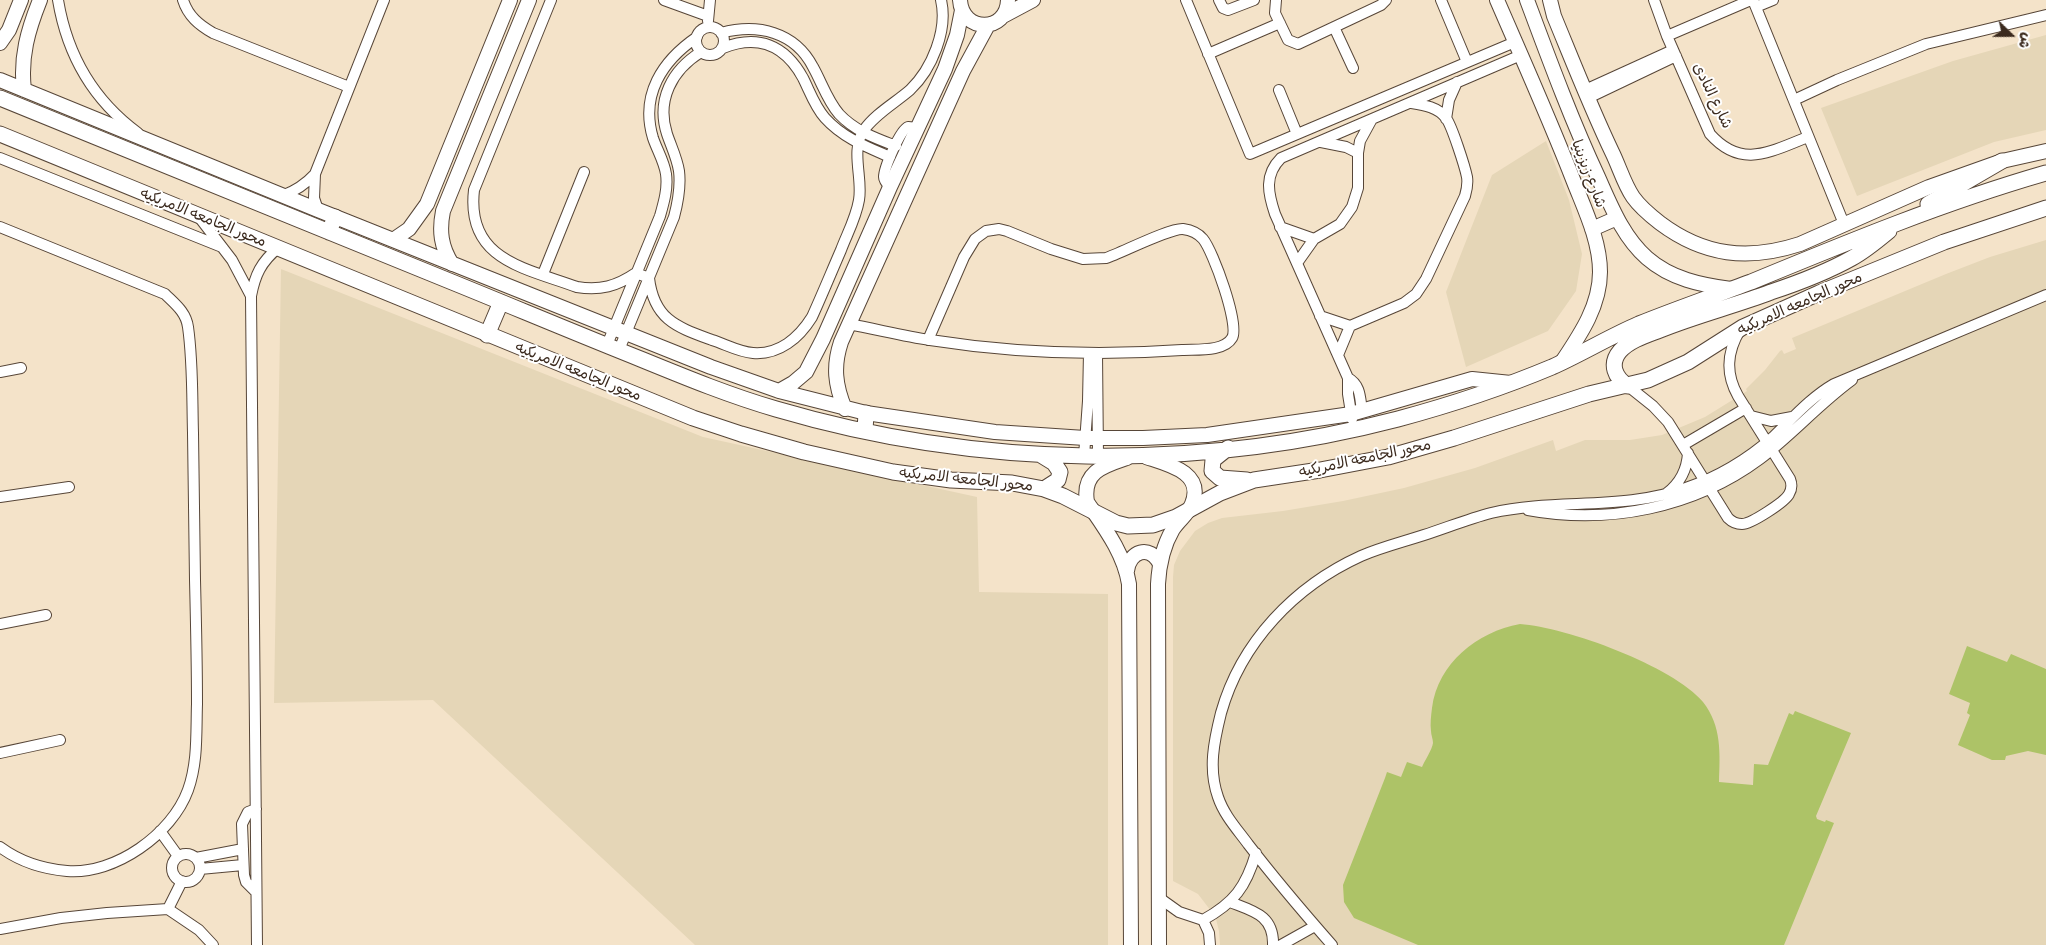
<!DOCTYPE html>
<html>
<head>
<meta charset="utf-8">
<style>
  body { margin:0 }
  #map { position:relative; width:2046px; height:945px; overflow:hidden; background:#f4e3c9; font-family:Pangolin,"Playpen Sans Arabic",sans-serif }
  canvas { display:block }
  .north { position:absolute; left:1986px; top:10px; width:50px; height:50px; -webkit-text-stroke:4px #fff; paint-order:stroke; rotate:112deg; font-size:14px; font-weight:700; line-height:20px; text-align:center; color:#3b2a1e }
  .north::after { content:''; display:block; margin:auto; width:18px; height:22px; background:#3b2a1e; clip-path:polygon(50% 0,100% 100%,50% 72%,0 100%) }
</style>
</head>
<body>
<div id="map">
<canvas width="2046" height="945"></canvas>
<div class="north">ش</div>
</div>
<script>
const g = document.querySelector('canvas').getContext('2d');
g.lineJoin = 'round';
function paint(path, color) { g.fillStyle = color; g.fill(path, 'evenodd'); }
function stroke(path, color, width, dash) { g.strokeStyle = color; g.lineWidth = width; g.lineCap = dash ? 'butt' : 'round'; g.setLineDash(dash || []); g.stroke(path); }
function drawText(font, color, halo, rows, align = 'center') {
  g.font = font + ' Pangolin,"Playpen Sans Arabic",sans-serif'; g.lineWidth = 4; g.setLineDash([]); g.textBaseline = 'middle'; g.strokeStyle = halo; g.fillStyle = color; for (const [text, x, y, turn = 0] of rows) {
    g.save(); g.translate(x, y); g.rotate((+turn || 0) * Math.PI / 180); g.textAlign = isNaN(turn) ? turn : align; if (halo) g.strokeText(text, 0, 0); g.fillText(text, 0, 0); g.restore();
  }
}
const built = new Path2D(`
  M2046,35v95l-52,12 -137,54 -36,-88 132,-47z
  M1546,141l23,59 13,54 -6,37 -28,40 -82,36 -20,-75 46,-117z
  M2046,240v705h-826l-1,-14 -3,-12 4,-2 -4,-8 -5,2 -13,-17 -25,-13v-304l1,-12 6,-14 15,-20 13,-8 14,-5 61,-7 60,-10 61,-13 71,-20 78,-28 3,11 29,-11h45l32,-5 43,-18 42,-26 -1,-2 19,-19 15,-19 2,-1 2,4 12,-5 -4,-11 154,-64 44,-17z
  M281,269l422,168 274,60 2,95 129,2v351h-413l-262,-245 -159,3z`);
const green = new Path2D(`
  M1520,624c46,3 153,42 183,78 19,24 17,52 16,80l34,3 1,-21 14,1 21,-52 4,2 2,-4 56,22 -35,83 1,3 8,3 1,-2 8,3 -50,122h-366l-64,-27 -10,-16 -1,-17 42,-107 2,-6 14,5 6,-15 15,5c3,-7 10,-17 11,-24 0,-4 -2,-8 -2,-12 -1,-7 0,-15 1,-23 6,-45 45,-76 88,-84z
  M1967,646l40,16 4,-8 35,15v86l-18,-4 -22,5 -1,4h-13l-34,-15 12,-30 -3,-2 3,-10 -21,-9z`);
const street = new Path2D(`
  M58,0c9,54 35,100 80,133
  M183,0c5,16 16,25 30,33l136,54
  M551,0l-77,190c-8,70 51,78 103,97 23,4 40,-1 59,-14l13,5c5,42 28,49 63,62 13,4 27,12 41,13 26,2 46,-15 59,-36 10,-22 19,-44 29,-67 6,-16 15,-32 18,-50 4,-22 -9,-50 5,-70 11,-16 31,-27 46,-40 22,-21 38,-60 31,-90
  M664,0l44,16
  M1186,0l64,154 265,-112
  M1219,0l4,8 5,2 26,-10
  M1276,0l-1,13 13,27 10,4 83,-39 5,-5
  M1441,0l26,62
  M1654,0l13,36 43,98c32,36 61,17 98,3
  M1753,0l91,224
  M1756,7l17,-7
  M708,21l2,-21
  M1334,27l19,41
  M696 41a14 14 0 1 1 28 0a14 14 0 1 1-28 0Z
  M721,33c37,-10 74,-1 92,34 9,16 14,33 26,47 16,17 36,24 57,32
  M1667,36l84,-36
  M723,48c35,-14 62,-3 80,30 7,14 12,29 22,40 18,20 42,29 65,39
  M1208,54l72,-31
  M1279,90l18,44
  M1585,90l88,-40
  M1588,98l88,-42
  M1794,100l43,-20 89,-36 120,-29
  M1446,119l3,-19 8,-18
  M1321,142l25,5 12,6
  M0,158l222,89
  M890,187c-3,-3 -6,-6 -6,-10 0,-9 16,-47 24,-50l9,1
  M282,196c13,-5 23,-11 33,-22
  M318,210l-4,-12 1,-24 69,-174
  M199,217l33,43 19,36
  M0,227l165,67c10,10 21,18 23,33 5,35 4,71 5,106 1,49 1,98 2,147 1,41 2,83 2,124 -1,29 1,58 -9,86 -16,44 -73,85 -121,81 -23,-2 -48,-10 -67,-24
  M1280,227l34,12
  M1297,263l17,-24 26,-15 12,-17 6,-19v-35l2,-12 12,-22
  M543,274l41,-102
  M1320,316l30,10 54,-23 12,-9 10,-15 39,-83c2,-7 3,-13 2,-19 -2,-10 -15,-51 -21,-59 -8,-11 -22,-13 -35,-15
  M848,324c28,5 55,12 82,16 83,13 168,16 252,10 14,-1 42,2 50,-12 8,-13 -19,-87 -29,-99 -5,-6 -13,-9 -20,-10 -13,-1 -62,24 -77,29l-23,1 -32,-10 -44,-18 -8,-2 -13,2 -11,8 -11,18 -36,83
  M607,345l53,-129c4,-14 8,-28 6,-42 -2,-13 -9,-24 -13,-36 -13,-43 9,-77 44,-101
  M619,350l55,-133c4,-15 7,-30 5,-46 -2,-13 -8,-25 -12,-37 -11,-34 5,-64 34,-82
  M1097,353l1,103
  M1338,355l12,-29
  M0,372l21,-4
  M1348,378v16l4,25
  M1628,386l25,20 15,16 60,96c4,4 8,6 14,6 9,0 43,-22 47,-30 3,-5 3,-10 1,-15l-52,-83c-13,-23 -11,-44 2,-66
  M1362,411c-2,-12 -1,-26 -14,-33l-73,-164c-7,-21 -11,-39 6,-56l240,-103
  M1751,416l20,5 21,-4
  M1683,445l63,-37
  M1084,456l4,-55 1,-48
  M1667,493c13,-10 20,-23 21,-40
  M0,497l69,-10
  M1528,510c80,15 166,-2 232,-51 32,-24 59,-55 92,-79
  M0,624l46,-9
  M0,753l60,-13
  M256,809l-8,3 -6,12 2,51 2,7 10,10
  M160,831l18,25
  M172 868a14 14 0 1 1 28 0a14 14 0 1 1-28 0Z
  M196,858l47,-9
  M200,869l43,-4
  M1158,897l21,15 24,8c31,-17 43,-33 53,-67
  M1230,902c23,9 44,13 43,43
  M168,909l14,-28
  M1203,920l6,13 1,12
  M0,929l61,-11 46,-5 61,-4 31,21 14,15
  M257,945l-6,-649c4,-21 10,-34 27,-48
  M1281,945l34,-19
  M1332,945c-29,-33 -57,-66 -84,-101 -11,-15 -24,-29 -30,-47 -10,-28 -4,-56 3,-84 20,-71 74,-127 140,-157 21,-9 42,-14 63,-21 22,-7 44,-16 67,-22 65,-15 132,-2 195,-25 32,-11 62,-29 87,-51 20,-19 37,-39 61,-53l212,-89`);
const secondary = new Path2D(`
  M960,0c2,33 47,33 48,0
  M1497,0c26,60 53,120 77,182 11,28 26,59 26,90 0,34 -20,63 -38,90
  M1527,0c22,59 44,119 71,177 13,29 25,60 49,81 24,21 54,27 84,31
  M1550,0l4,16c19,46 37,92 58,136 7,14 12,32 21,45 7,10 18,19 27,26 44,33 88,38 140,21l129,-57 73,-26 44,-10
  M1003,16l30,-16
  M0,43l9,-13 12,-30
  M0,80l318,130 393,157 68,24 87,22 129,19 90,6h58l64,-3 144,-21 121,-35 39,4
  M24,90c-4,-33 4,-60 16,-90
  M1592,229l25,-11
  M393,240l16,-11 18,-25 83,-204
  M452,264c-11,-17 -13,-33 -9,-53l86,-211
  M779,391l14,-8 13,-11 17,-33 67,-152 55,-118 12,-34 5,-25
  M845,409c-10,-24 -12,-43 -4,-67l122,-271 25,-46
  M1146,457c21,7 59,15 46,47 -4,10 -13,16 -19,25 -10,17 -14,36 -15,55l1,361
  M1127,458c-24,8 -45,14 -40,44 17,25 37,51 42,82l2,361
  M1127,571c2,-20 23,-27 33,-7`);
const primary = new Path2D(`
  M0,98c151,62 302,123 452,184 64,26 128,53 191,78 44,18 88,36 133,49 200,59 419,63 622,10 52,-14 104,-31 154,-52 29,-13 57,-30 87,-43 37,-15 75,-28 112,-42 97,-40 194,-80 295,-109
  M0,134l693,284 48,16 63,18 89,20 58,8 61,3 32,6 19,7 53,27 12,3 25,-1 23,-8 44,-24 34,-13 66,-10 68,-13 66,-19 135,-44 59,-14 40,-18 55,-35 76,-34 125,-51 102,-34
  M1928,204l74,-43
  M329,232l6,-15
  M487,335l14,-33
  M1628,386c-13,-8 -19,-22 -8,-35 10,-11 27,-16 40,-21 37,-15 74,-24 111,-38 27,-9 56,-20 81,-34 13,-7 25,-17 37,-27
  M865,431l1,-18
  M1228,448l-15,12 -1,11 8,7 27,2
  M1041,455l13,8 6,9 -2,8 -14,9`);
const streetNames = [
  ["شارع النادى",1712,96,64],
  ["شارع زيزينيا",1588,174,69],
  ["محور الجامعه الامريكيه",203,218,22],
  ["محور الجامعه الامريكيه",1800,304,-24],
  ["محور الجامعه الامريكيه",578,372,22],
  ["محور الجامعه الامريكيه",1365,459,-12],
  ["محور الجامعه الامريكيه",966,480,6]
];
paint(built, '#e5d6b7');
paint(green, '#adc367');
stroke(street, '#574638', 12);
stroke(secondary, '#574638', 16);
stroke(primary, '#574638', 17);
stroke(street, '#fff', 10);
stroke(secondary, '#fff', 14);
stroke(primary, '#fff', 15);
drawText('15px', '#3b2a1e', '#fff', streetNames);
</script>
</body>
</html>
